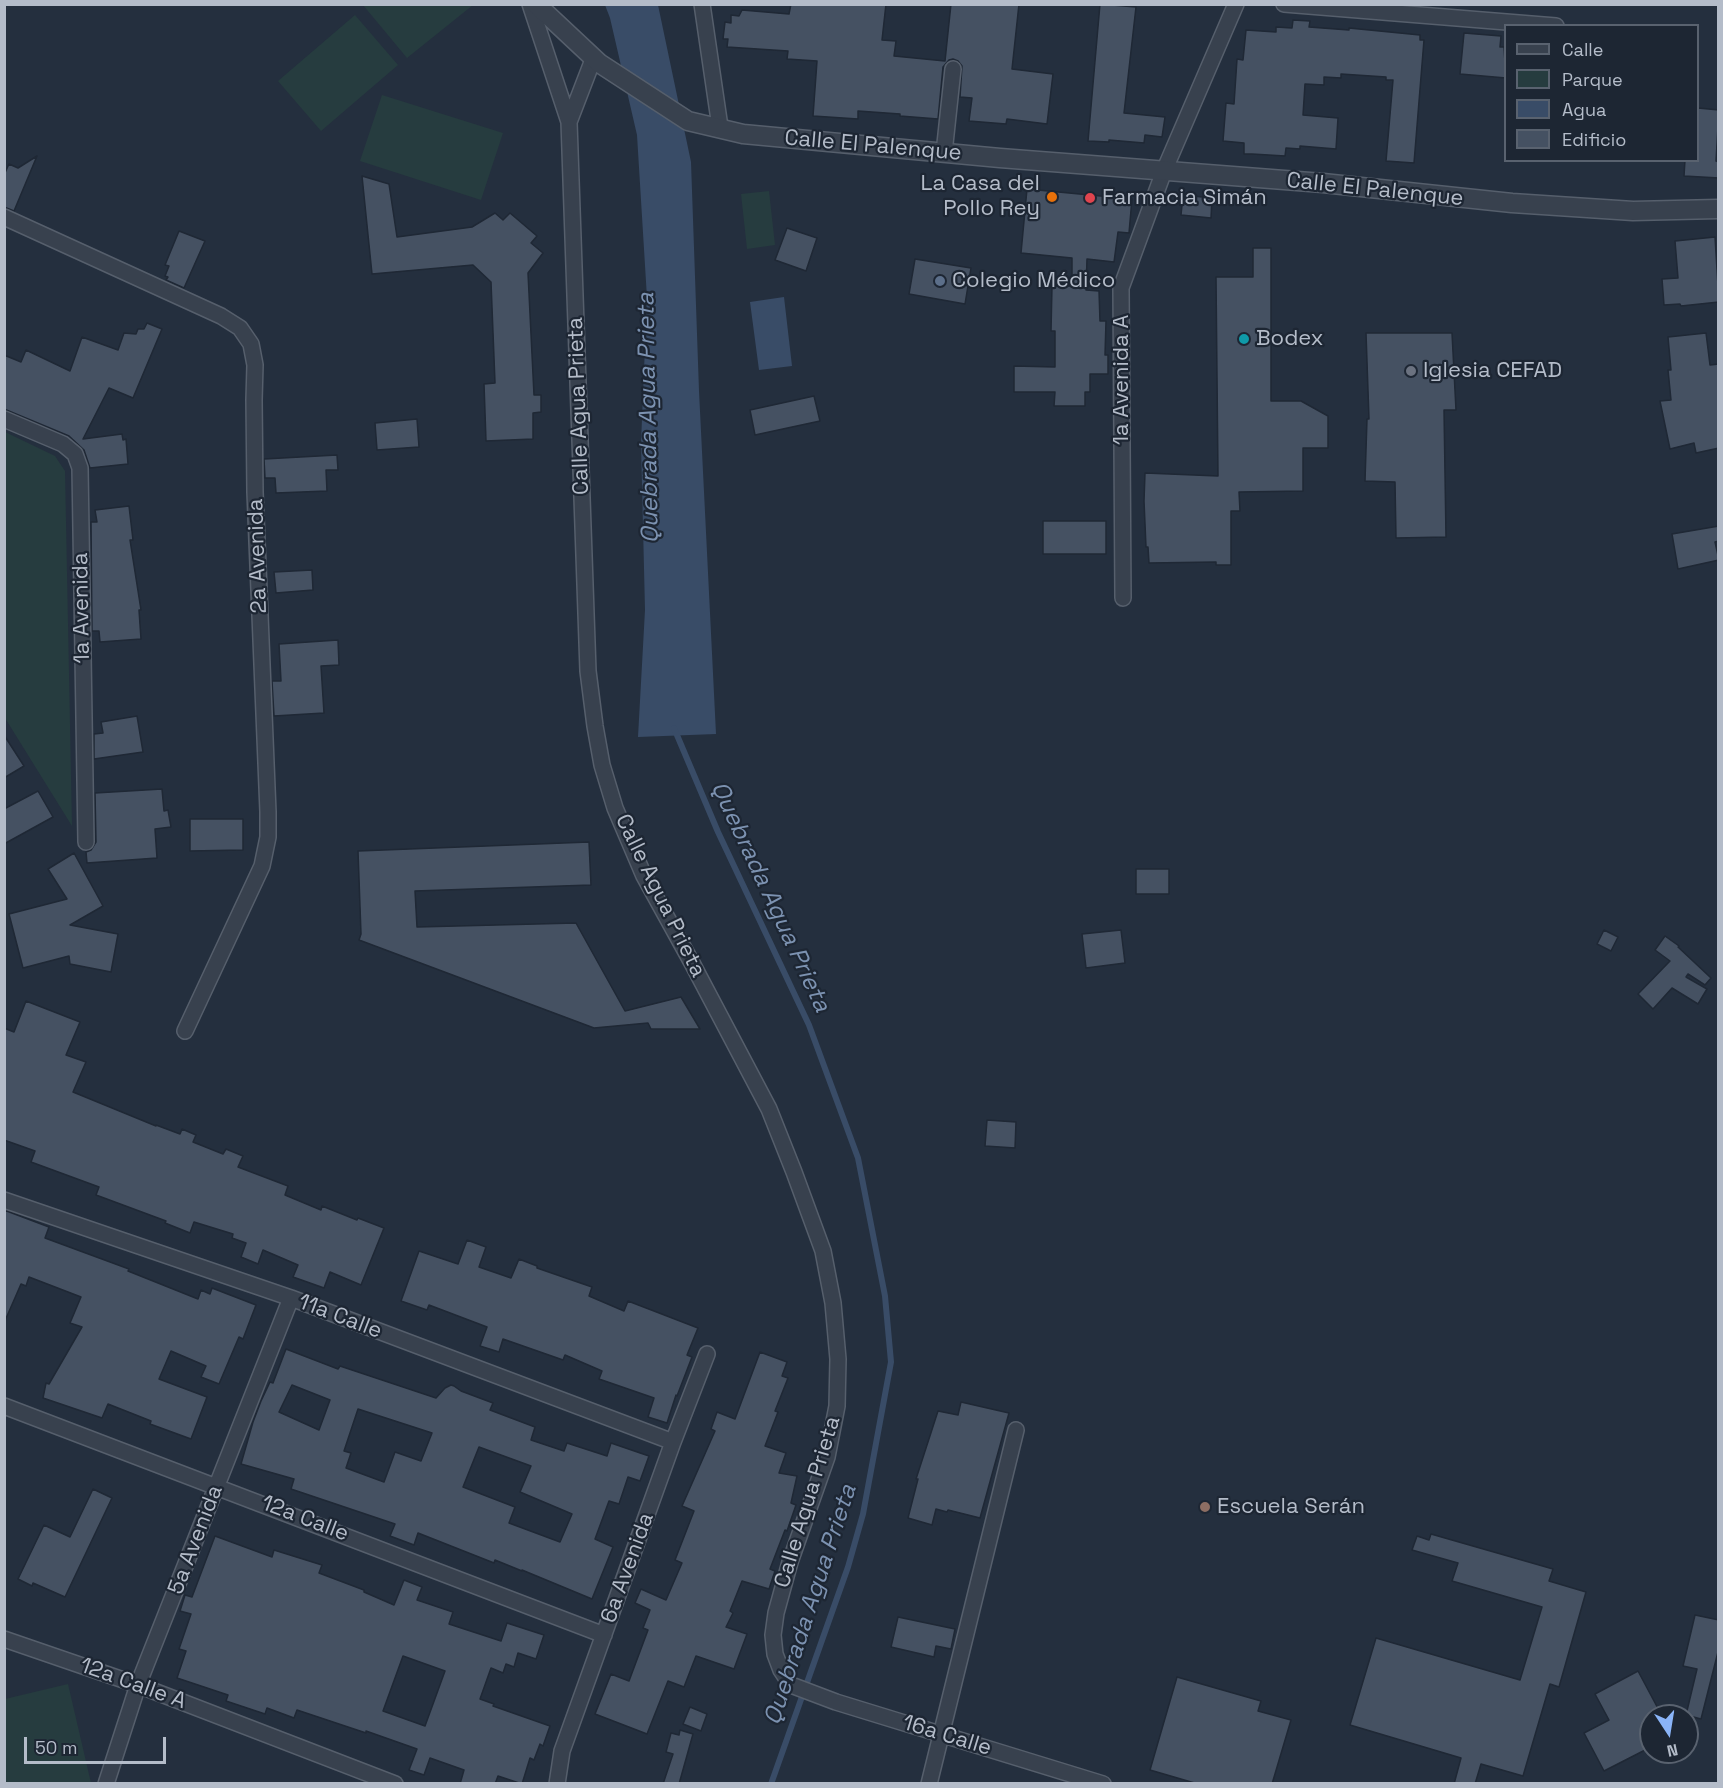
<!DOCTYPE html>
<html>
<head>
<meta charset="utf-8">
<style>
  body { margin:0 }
  #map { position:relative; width:1723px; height:1788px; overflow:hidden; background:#242f3e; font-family:"Space Grotesk",sans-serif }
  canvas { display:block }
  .frame { position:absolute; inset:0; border:6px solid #b4bcc9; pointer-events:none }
  .legend { position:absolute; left:1504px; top:24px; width:195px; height:138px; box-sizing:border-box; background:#1d2633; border:2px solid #59626f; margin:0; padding:8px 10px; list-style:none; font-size:18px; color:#b4bcc9 }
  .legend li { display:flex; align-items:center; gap:12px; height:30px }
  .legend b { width:30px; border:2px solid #59626f }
  .north { position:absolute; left:1639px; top:1704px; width:60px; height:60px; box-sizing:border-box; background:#1d2633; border:2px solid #59626f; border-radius:50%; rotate:168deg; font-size:16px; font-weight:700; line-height:24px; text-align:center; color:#b4bcc9 }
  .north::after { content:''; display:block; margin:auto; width:21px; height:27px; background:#8ab4f8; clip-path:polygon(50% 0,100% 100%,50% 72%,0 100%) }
  .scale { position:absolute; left:24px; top:1737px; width:142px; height:27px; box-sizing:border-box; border:3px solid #b4bcc9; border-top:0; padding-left:8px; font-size:18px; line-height:21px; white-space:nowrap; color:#b4bcc9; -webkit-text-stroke:4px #1d2633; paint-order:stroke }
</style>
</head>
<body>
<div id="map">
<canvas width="1723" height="1788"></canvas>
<div class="frame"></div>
<ul class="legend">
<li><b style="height:8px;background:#38414e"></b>Calle</li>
<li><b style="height:16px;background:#263c3f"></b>Parque</li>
<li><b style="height:16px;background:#394c67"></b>Agua</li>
<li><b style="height:16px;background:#455162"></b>Edificio</li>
</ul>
<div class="north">N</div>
<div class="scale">50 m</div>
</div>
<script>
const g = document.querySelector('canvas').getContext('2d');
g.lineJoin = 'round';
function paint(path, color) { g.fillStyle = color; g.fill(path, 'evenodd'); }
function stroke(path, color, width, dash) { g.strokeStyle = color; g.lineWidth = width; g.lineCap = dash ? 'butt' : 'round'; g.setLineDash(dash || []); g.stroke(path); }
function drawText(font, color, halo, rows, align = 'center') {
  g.font = font + ' "Space Grotesk",sans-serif'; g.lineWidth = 4.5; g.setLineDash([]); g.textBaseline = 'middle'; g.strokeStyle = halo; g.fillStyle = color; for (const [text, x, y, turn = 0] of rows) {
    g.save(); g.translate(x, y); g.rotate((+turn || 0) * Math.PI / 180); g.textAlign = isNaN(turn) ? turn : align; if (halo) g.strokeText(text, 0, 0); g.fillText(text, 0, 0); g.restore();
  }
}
const green = new Path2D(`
  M363,5v-1l110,1 -66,53z
  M355,15l43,50 -77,66 -43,-50z
  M382,95l121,38 -22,67 -121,-39z
  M769,191l6,54 -28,4 -6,-55z
  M5,432l50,24 10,15 7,355 -67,-108z
  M68,1684l23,99h-86v-84z`);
const water = new Path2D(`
  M605,5h53l33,157 8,229 17,343 -78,3 7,-127 -4,-167 6,-145 -10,-163 -27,-117z
  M784,297l8,69 -33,4 -9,-68z`);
const stream = new Path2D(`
  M674,728l44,104 91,193 49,133 27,138 6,66 -28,152 -15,53 -77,217`);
const building = new Path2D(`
  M791,4h95l-4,36 14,1 -2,15 51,5 6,-57h68l-7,65 41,5 -6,50 -40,-5 -1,5 -37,-3 3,-23 -12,-1 2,-31 -4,-5 -5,-2 -4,1 -6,7 -5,52 -38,-3v-2l-42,-3v8l-45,-3 4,-55 -30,-2 1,-8 -61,-4 1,-8h-5l2,-17 6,1v-8l8,1 3,-6 47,4z
  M1100,4l36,3 -12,106 41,4 -3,20 -17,-2 -1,8 -35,-3v2l-21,-1z
  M1293,20l17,1 -1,6 40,3v-2l71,7v5h4l-10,123 -28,-2 7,-81h-7v-3l-45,-3v4l-17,-1v8l-19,-1 -2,31 35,3 -2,31 -36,-3v3l-14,-1 -1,8 -33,-2h-8v-11l-21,-2 3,-38 8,1 3,-45 6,1 3,-30 30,2v-5l16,1z
  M1464,33l37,3 -1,11h4l2,31 -46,-4z
  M1698,108l21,2 -3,51 3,1v16l-35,-2 1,-16h13z
  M37,156l-23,55 -10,-4v-32l5,-11 9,4z
  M362,176l27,8 8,53 75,-10 23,-14 8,7 7,-7 27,23 -6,7 12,10 -15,20 6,122h7v17l-8,1v26l-47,2 -2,-57 11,-1 -4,-101 -18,-17 -101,9z
  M1027,189l105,10 -3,34 -11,-1 -4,30 -27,-3 -1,31 13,1 1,30h6l-1,34h3v19h-18v18h-5v14h-31l1,-14h-41v-26l41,1v-36h-4l1,-45h20v-28l-51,-5z
  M1183,195l29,3 -1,20 -30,-3z
  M787,228l30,10 -11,33 -31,-11z
  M179,231l26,10 -21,47 -18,-8 2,-3 -3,-1 4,-10 -4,-1z
  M1715,237l4,65 -38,4 -1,-2 -16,1 -2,-26 16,-1 -3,-37z
  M1253,248h18v153h30l27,15v32h-25v43l-64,1 1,19h-9v54h-15v-3l-67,1 -1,-16h-2l-2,-46 1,-28 73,3 -2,-199h37z
  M915,259l56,9 -6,36 -56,-10z
  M147,323l15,6 -29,69 -24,-10 -26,51 39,-5 1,6 3,-1 2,25 -38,4 -6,-18 -15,-14 -65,-27v-54l17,7 5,-12 44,21 12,-34 36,13 6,-17 12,1 2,-5h6z
  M1366,333h86l4,77h-12l2,127 -50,1 -1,-56 -30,-1 2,-62h2z
  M1706,333l4,32 9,-1v84l-23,5 -2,-10 -24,6 -10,-48 11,-1 -3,-30h3l-3,-33z
  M814,396l6,25 -65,14 -5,-25z
  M417,419l2,28 -42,3 -2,-27z
  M337,455l1,15h-12l1,21 -51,2 -1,-15h-10l-1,-19z
  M129,506l4,34h-3l11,70h-2l2,29 -41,3 -1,-11h-7l-1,-109h6l-2,-12z
  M1043,521h63v33h-63z
  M1719,526v15l-4,1 4,18 -41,9 -6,-35z
  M312,570l1,20 -37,3 -2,-21z
  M338,640l1,25 -18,1 3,47 -50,3 -2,-35h9l-2,-37z
  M137,716l6,36 -49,7v-25l9,-1 -2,-11z
  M4,735l20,31 -20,12z
  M162,789l2,22 4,-1 3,17 -16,2 2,29 -70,5 -1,-11 5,-2 5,-8 -1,-49z
  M38,791l15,26 -49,27v-35z
  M190,819h53v31l-53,1z
  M589,842l2,43 -176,6 2,36 159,-4 49,88 56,-14 19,32h-49l-3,-6 -54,5 -235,-88 2,-6 -3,-83z
  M74,853l29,53 -33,19 48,9 -7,38 -41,-8 -1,-8 -46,12 -14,-54 58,-15 -19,-30z
  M1136,869h33v25h-33z
  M1121,930l4,33 -39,5 -4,-34z
  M1604,930l14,7 -7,14 -14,-7z
  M1665,936l14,10 -1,1 33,31 -6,7 -17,-11 -2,3 21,12 -9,15 -26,-16 -19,21 -15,-15 32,-33 -15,-11z
  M26,1001l54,21 -14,33 20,7 -13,30 83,34v-1l24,9 2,-5 14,6 -3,7 30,12 3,-5 17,7 -5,11 50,19 -3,9 36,15 1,-4 35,14 1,-2 26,10 -23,57 -31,-13 -6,16 -31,-11 5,-12 -35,-15 -5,14 -17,-7 5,-14 -14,-5 1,-4 -39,-12 -4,11 -25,-10 1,-2 -70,-26 3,-8 -68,-25 4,-11 -31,-11v-112l10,4z
  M987,1120l29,2 -1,26 -30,-2z
  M4,1210l45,17 -4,11 84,31 -1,2 70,28 3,-9 9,4 2,-6 44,17 -13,34 -4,-2 -20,47 -18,-7 5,-11 -35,-15 -12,28 48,18 -16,42 -41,-15 1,-3 -43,-17 -6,14 -59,-20 3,-15 3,1 33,-57 -12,-4 11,-26 -52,-20 -3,9 -5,-2 -17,39z
  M467,1240l19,7 -7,20 32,11 8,-19 18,7v2l55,19 -3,9 35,15 4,-10 70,27 -11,27 5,2 -15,39 -1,-1 -9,28 -19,-6 6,-19 -55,-19 3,-8 -37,-16 -2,5 -60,-21 -4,13 -19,-6 7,-19 -58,-22 -2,5 -26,-9 18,-50 39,13z
  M286,1349l52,20 2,-3 96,32 9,-10 6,-3 3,1 7,5 32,12 -3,7 45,17 -4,13 33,11 3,-8 40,13 4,-13 38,13 -9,25 -12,-4 -9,27 -10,-3 -14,38 18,8 -21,52 -70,-29v1l-27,-11 -1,3 -76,-30 -4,12 -24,-9 5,-12 -104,-35 3,-10 -53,-15 12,-42 8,-21 9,-19 3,1zM292,1385l38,15 -11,30 -40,-18zM358,1409l74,24 -11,28 -26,-9 -11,30 -38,-14 5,-15 -7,-2zM479,1447l52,19 -11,26 52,22 -12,28 -51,-19 6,-16 -52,-20z
  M760,1352l27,10 -5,14 6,2 -13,33 3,1 -13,34 21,7 -7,20 18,3 -6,27 5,2 -9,26 -2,-1 -15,39 5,2 -6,18 -27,-8 -12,30 3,2 -7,14 21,7 -13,35 -38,-13 -12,31 -16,-6 -21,53 -52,-20 16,-40 18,7 19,-51 -5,-2 7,-18 -15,-7 6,-14 25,11 16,-37 -7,-3 19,-49 -12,-5 33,-75 -4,-2 6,-17 18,7z
  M961,1402l48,11 -29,105 -32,-8 -1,2 -11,-3 -4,16 -24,-7 10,-39h-2l22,-68 20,4z
  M93,1489l19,9 -47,99 -32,-14 -1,3 -14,-7 26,-54 26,12z
  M1431,1534l122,35 -4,12 37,11 -27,95 -9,-3 -27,92 -42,-12 -6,20h-21l7,-26 -111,-33 26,-87 144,42 22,-73 -90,-26 6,-18 -46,-13 5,-14 12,4z
  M215,1536l57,21 2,-7 48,15 -3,8 45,17v2l30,13 10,-25 18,7 -5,13 36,12 -4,12 52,17 6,-18 37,12 -8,24 -18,-6 -4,14 -8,-3 -3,9 -12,-5 -11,31 14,5 -1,2 57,20 -7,20 -3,-2 -6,16 -4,-2 -8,26 -24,-8 -3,8h-35l4,-14 -34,-12 -6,17 -15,-5 8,-21 -51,-18v2l-69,-23 -3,8 -27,-10 -2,6 -39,-13 2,-6 -51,-17 9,-27 -7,-2 12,-35 -11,-3 5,-16 7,2zM403,1656l42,15 -20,55 -42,-15z
  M1695,1615l24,5v28l-18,71 -15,-4 11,-46 -14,-3z
  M898,1617l57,12 -4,20 -15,-3 -2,11 -43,-10z
  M1638,1671l24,45h-11v31l-47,24 -20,-38 25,-13 -14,-26z
  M1177,1677l84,24 -3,10 33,9 -19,64h-74l-48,-14z
  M690,1707l17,7 -6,17 -18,-7z
  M680,1730l13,4 -14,50h-16l10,-30 -7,-2 5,-19 8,2z`);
const minor = new Path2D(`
  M530,4l39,118 19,549 7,55 7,39 13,43 29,68 48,87 77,146 25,63 29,79 10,52 5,56 -1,47 -10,51 -37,105 -14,51 -3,22 2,19 6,16 10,15 45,17 267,82
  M702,4l18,123
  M1284,4l272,22
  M569,122l25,-65
  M944,153l9,-84
  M4,217l217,99 19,12 11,16 4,21 -1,35 1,92 13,320v25l-6,29 -77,165
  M4,419l59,25 12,10 5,14 6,374
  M1123,598l-2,-310 43,-117 72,-167
  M4,1200l287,98 382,144
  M4,1406l600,229
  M4,1639l134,46 257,99
  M106,1784l32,-99 153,-387
  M557,1784l5,-33 111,-309 34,-88
  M929,1784l87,-354`);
const tertiary = new Path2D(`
  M536,4l63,59 89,58 55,13 257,24 323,25 189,20 121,8 85,-2`);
const markers = [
  [1052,197,6,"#e8710a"],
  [1090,198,6,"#e0444e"],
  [940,281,6,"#5c6f8a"],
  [1244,339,6,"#0f9aa8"],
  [1411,371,6,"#6b7280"],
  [1205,1507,6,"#8d6e63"]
];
const streetNames = [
  ["Calle El Palenque",873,146,5],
  ["Calle El Palenque",1375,190,6],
  ["1a Avenida A",1122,380,-90],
  ["Calle Agua Prieta",579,406,-92],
  ["2a Avenida",258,556,-92],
  ["1a Avenida",82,608,-91],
  ["Calle Agua Prieta",660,896,64],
  ["11a Calle",340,1317,21],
  ["Calle Agua Prieta",808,1502,-73],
  ["12a Calle",305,1519,21],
  ["5a Avenida",196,1540,-69],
  ["6a Avenida",628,1568,-70],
  ["12a Calle A",133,1684,20],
  ["16a Calle",947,1736,17]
];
const poiNames = [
  ["La Casa del",1040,184,"right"],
  ["Pollo Rey",1040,209,"right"],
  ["Farmacia Simán",1102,198],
  ["Colegio Médico",952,281],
  ["Bodex",1256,339],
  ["Iglesia CEFAD",1423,371],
  ["Escuela Serán",1217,1507]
];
const waterNames = [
  ["Quebrada Agua Prieta",649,418,-91],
  ["Quebrada Agua Prieta",770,897,65],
  ["Quebrada Agua Prieta",811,1605,-72]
];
paint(green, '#263c3f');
paint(water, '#394c67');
stroke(stream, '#394c67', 6);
paint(building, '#455162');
stroke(building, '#1f2835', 1.5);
stroke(minor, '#565f6c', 18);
stroke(tertiary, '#565f6c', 21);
stroke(minor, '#38414e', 15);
stroke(tertiary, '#38414e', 18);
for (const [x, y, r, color] of markers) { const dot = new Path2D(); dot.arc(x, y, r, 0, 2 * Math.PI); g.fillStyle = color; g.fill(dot); stroke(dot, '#1d2633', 2); }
drawText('22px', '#b4bcc9', '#1d2633', streetNames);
drawText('22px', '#b4bcc9', '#1d2633', poiNames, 'left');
drawText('italic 24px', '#7c92b1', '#1d2633', waterNames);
</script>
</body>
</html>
